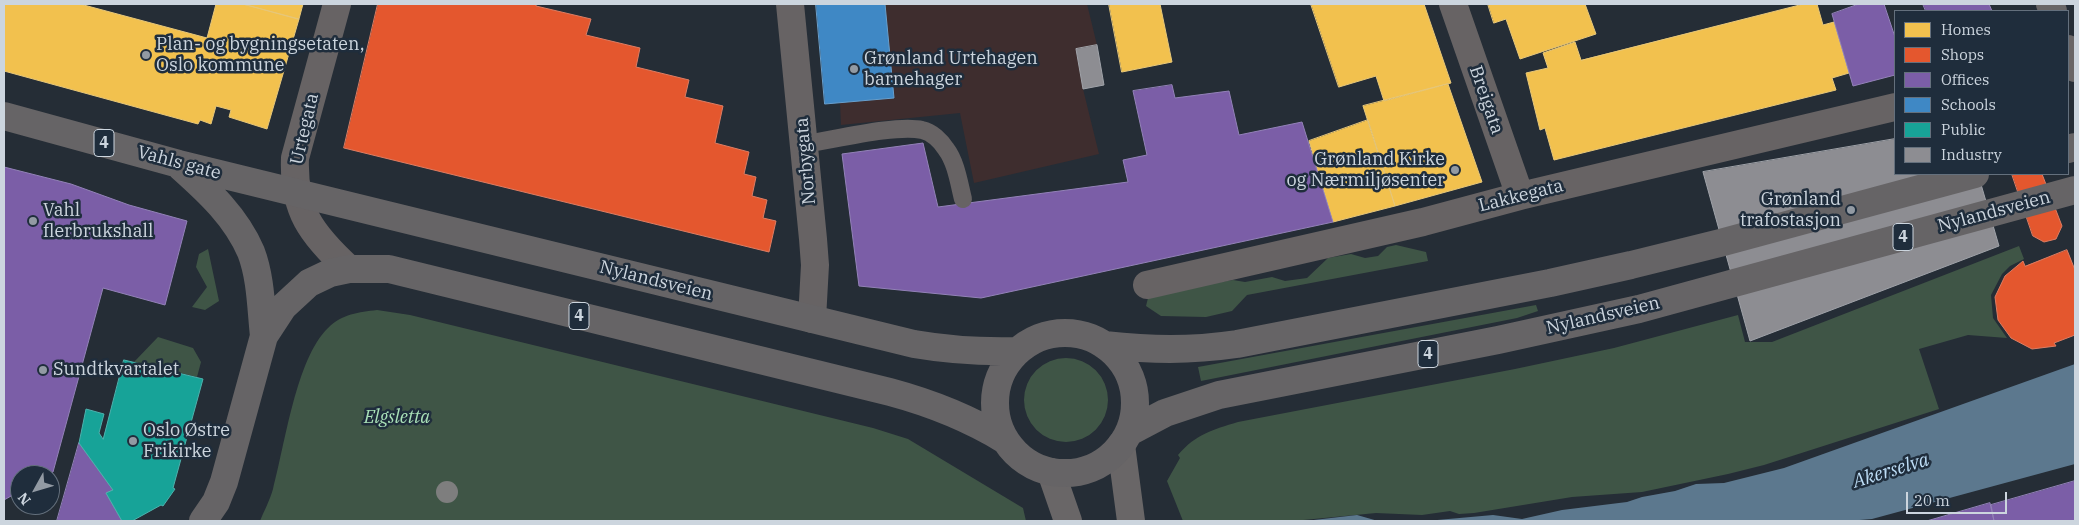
<!DOCTYPE html>
<html>
<head>
<meta charset="utf-8">
<style>
  body { margin:0 }
  #map { position:relative; width:2079px; height:525px; overflow:hidden; background:#252d36; font-family:"IBM Plex Serif",serif }
  canvas { display:block }
  .frame { position:absolute; inset:0; border:5px solid #ccd5de; pointer-events:none }
  .legend { position:absolute; left:1894px; top:10px; width:175px; height:165px; box-sizing:border-box; background:#1f2d3c; border:1px solid #64707d; margin:0; padding:6px 9px; list-style:none; font-size:15px; color:#ccd5de }
  .legend li { display:flex; align-items:center; gap:10px; height:25px }
  .legend b { width:25px; border:1px solid #64707d }
  .north { position:absolute; left:10px; top:465px; width:50px; height:50px; box-sizing:border-box; background:#1f2d3c; border:1px solid #64707d; border-radius:50%; rotate:231deg; font-size:14px; font-weight:700; line-height:20px; text-align:center; color:#ccd5de }
  .north::after { content:''; display:block; margin:auto; width:18px; height:22px; background:#929aa3; clip-path:polygon(50% 0,100% 100%,50% 72%,0 100%) }
  .scale { position:absolute; left:1906px; top:492px; width:101px; height:22px; box-sizing:border-box; border:2px solid #ccd5de; border-top:0; padding-left:6px; font-size:15px; line-height:18px; white-space:nowrap; color:#ccd5de; -webkit-text-stroke:4px #1f2d3c; paint-order:stroke }
</style>
</head>
<body>
<div id="map">
<canvas width="2079" height="525"></canvas>
<div class="frame"></div>
<ul class="legend">
<li><b style="height:14px;background:#f2c14e"></b>Homes</li>
<li><b style="height:14px;background:#e4572e"></b>Shops</li>
<li><b style="height:14px;background:#7b5ea7"></b>Offices</li>
<li><b style="height:14px;background:#3f88c5"></b>Schools</li>
<li><b style="height:14px;background:#17a398"></b>Public</li>
<li><b style="height:14px;background:#8d8d92"></b>Industry</li>
</ul>
<div class="north">N</div>
<div class="scale">20 m</div>
</div>
<script>
const g = document.querySelector('canvas').getContext('2d');
g.lineJoin = 'round';
function paint(path, color) { g.fillStyle = color; g.fill(path, 'evenodd'); }
function stroke(path, color, width, dash) { g.strokeStyle = color; g.lineWidth = width; g.lineCap = dash ? 'butt' : 'round'; g.setLineDash(dash || []); g.stroke(path); }
function drawText(font, color, halo, rows, align = 'center') {
  g.font = font + ' "IBM Plex Serif",serif'; g.lineWidth = 5; g.setLineDash([]); g.textBaseline = 'middle'; g.strokeStyle = halo; g.fillStyle = color; for (const [text, x, y, turn = 0] of rows) {
    g.save(); g.translate(x, y); g.rotate((+turn || 0) * Math.PI / 180); g.textAlign = isNaN(turn) ? turn : align; if (halo) g.strokeText(text, 0, 0); g.fillText(text, 0, 0); g.restore();
  }
}
const education = new Path2D(`
  M885,4h202l10,41 -14,44 16,65 -125,29 -14,-70 -119,12 -1,-22 54,-5z`);
const green = new Path2D(`
  M1396,245l30,7 2,9 -181,34 -15,16 -26,6 -45,-1 -15,-10 2,-8 11,-6 74,-12 12,2 27,-5 13,4 22,-3 21,-20 23,-4 14,4 13,-2 9,-9z
  M2019,246l5,13 -14,7 -8,8 -11,21 2,23 14,20 -39,-3 -49,14 20,60 -175,56 -36,9 -86,18 -70,5 -98,16 -15,1 -9,-3 -28,4 -46,-2 -83,8h-110l-16,-40 13,-23 -2,-3c18,-21 34,-25 60,-33l277,-53 99,-21 124,-33 7,27h27z
  M208,249l11,52 -14,9 -13,-3 15,-20 -11,-20 3,-13z
  M1536,305l2,6 -21,7 -316,63 -3,-14z
  M377,310l33,5 463,113 35,11 115,69 3,13h-766c4,-10 10,-21 13,-32 12,-44 23,-130 55,-161 14,-14 31,-16 49,-18z
  M158,337l35,11 8,14 -4,15 -63,-15z
  M1024 400a42 42 0 1 1 84 0a42 42 0 1 1-84 0Z`);
const water = new Path2D(`
  M2075,364v100l-203,55 -25,2h-421l67,-6 29,4 40,-9 65,-8 15,-5 33,-6 21,-7 28,-1 60,-15z
  M1357,515l21,6h-73z`);
const homes = new Path2D(`
  M4,4h76l127,34 9,-34h27l56,15 -32,110 -38,-12 2,-7 -15,-4 -5,18 -11,-4 -2,4 -194,-53z
  M243,4h60l-4,15z
  M1109,4h51l12,58 -50,10z
  M1311,4h113l27,79 -67,18 -8,-25 -37,11z
  M1488,4h97l11,30 -76,25 -14,-40 -12,4z
  M1804,4h13l6,21 11,-3 15,51 -17,5 4,12 -282,70 -9,-32 -5,2 -14,-57 22,-5 -5,-15 32,-11 6,18z
  M1448,84l34,98 -87,24 -32,-100z
  M1368,120l27,86 -62,16 -24,-81z`);
const shops = new Path2D(`
  M378,4h158v2l55,13 -5,16 54,13 -4,19 53,13 -4,17 38,9 -8,37 34,9 -5,22 12,3 -4,19 15,4 -4,18 13,3 -7,31 -425,-104z
  M2012,174h30l20,52 -6,13 -12,3 -11,-6z
  M2067,250l8,20v65l-21,8 2,3 -24,3 -21,-11 -13,-18 -3,-23 10,-21 18,-15 2,5z`);
const offices = new Path2D(`
  M1859,4h25l11,33v38l-42,11 -21,-72z
  M1923,4h66l3,7h-66z
  M1172,85l3,13 54,-7 10,44 63,-13 31,100 -352,76 -122,-12 -17,-132 81,-11 15,64 190,-25 -5,-22 24,-5 -14,-64z
  M4,167l67,17 58,21 58,16 -22,84 -62,-17 -50,184 -4,3h-29v16l-16,9z
  M79,443l34,47 -7,3 16,28h-65z
  M2075,481v40h-81l-3,-16z
  M1990,503l4,18h-67z`);
const schools = new Path2D(`
  M816,4h69l9,94 -69,6z`);
const public = new Path2D(`
  M124,360l79,19 -30,109 2,1 -12,17 -2,-1 -29,16h-10l-16,-28 7,-3 -34,-47 7,-34 18,5 -5,19 4,6z`);
const industry = new Path2D(`
  M1097,45l7,40 -21,4 -7,-40z
  M1895,139v35h83l21,72 -249,95 -47,-169z`);
const building = new Path2D(`
  M436 492a11 11 0 1 1 22 0a11 11 0 1 1-22 0Z`);
const lane = new Path2D(`
  M805,144c28,-4 92,-20 117,-14 10,2 19,11 24,19 10,13 13,34 17,50`);
const street = new Path2D(`
  M337,4l-42,154c-2,52 16,76 54,111
  M790,4l23,235 2,26 -3,54
  M1453,4l67,192
  M1147,285l276,-63 97,-26 375,-89`);
const secondary = new Path2D(`
  M2050,4l3,7
  M2068,49l7,19
  M1121,445l10,76
  M1051,472l17,49`);
const primary = new Path2D(`
  M4,116l175,48 735,180c35,6 69,8 104,7
  M2068,149l7,-2
  M181,167c28,25 55,50 70,85 10,26 10,57 13,84
  M995 403a70 70 0 1 1 140 0a70 70 0 1 1-140 0Z
  M1104,345c48,5 84,6 133,-1l313,-61 81,-18 89,-22 255,-69
  M1129,432l36,-19 54,-18 279,-55 141,-31 436,-119
  M203,521l13,-19 8,-20 40,-146 19,-29 26,-24 21,-10 19,-4h40l501,123c41,11 79,26 115,48`);
const markers = [
  [146,55,5,"#929aa3"],
  [854,69,5,"#929aa3"],
  [1455,170,5,"#929aa3"],
  [1851,210,5,"#929aa3"],
  [33,221,5,"#929aa3"],
  [43,370,5,"#929aa3"],
  [133,441,5,"#929aa3"]
];
const shields = [
  [104,143,20],
  [1903,237,20],
  [579,316,20],
  [1428,354,20]
];
const shieldNames = [
  ["4",104,143],
  ["4",1903,237],
  ["4",579,316],
  ["4",1428,354]
];
const poiNames = [
  ["Plan- og bygningsetaten,",156,45],
  ["Oslo kommune",156,66],
  ["Grønland Urtehagen",864,59],
  ["barnehager",864,80],
  ["Grønland Kirke",1445,160,"right"],
  ["og Nærmiljøsenter",1445,181,"right"],
  ["Grønland",1841,200,"right"],
  ["trafostasjon",1841,221,"right"],
  ["Vahl",43,211],
  ["flerbrukshall",43,232],
  ["Sundtkvartalet",53,370],
  ["Oslo Østre",143,431],
  ["Frikirke",143,452]
];
const streetNames = [
  ["Breigata",1486,100,71],
  ["Urtegata",305,129,-77],
  ["Norbygata",806,161,-95],
  ["Vahls gate",179,163,15],
  ["Lakkegata",1521,196,-14],
  ["Nylandsveien",1994,212,-15],
  ["Nylandsveien",656,281,14],
  ["Nylandsveien",1603,316,-13]
];
const parkNames = [
  ["Elgsletta",397,418]
];
const waterNames = [
  ["Akerselva",1891,471,-17]
];
paint(education, '#3e2d2e');
paint(green, '#3f5546');
paint(water, '#5c788e');
paint(homes, '#f2c14e');
stroke(homes, '#e7c779', 1);
paint(shops, '#e4572e');
stroke(shops, '#dd7d63', 1);
paint(offices, '#7b5ea7');
stroke(offices, '#9382b8', 1);
paint(schools, '#3f88c5');
stroke(schools, '#699fcc', 1);
paint(public, '#17a398');
stroke(public, '#4db2ad', 1);
paint(industry, '#8d8d92');
stroke(industry, '#a0a3a9', 1);
paint(building, '#7e7e7e');
stroke(lane, '#676364', 18);
stroke(street, '#676364', 28);
stroke(secondary, '#696667', 28);
stroke(primary, '#666466', 28);
for (const [x, y, r, color] of markers) { const dot = new Path2D(); dot.arc(x, y, r, 0, 2 * Math.PI); g.fillStyle = color; g.fill(dot); stroke(dot, '#1f2d3c', 2); }
for (const [x, y, w] of shields) { const box = new Path2D(); box.roundRect(x - w / 2, y - 13.5, w, 27, 4); g.fillStyle = '#1f2d3c'; g.fill(box); stroke(box, '#ccd5de', 1); }
drawText('bold 16px', '#ccd5de', null, shieldNames);
drawText('18px', '#ccd5de', '#1f2d3c', poiNames, 'left');
drawText('18px', '#ccd5de', '#1f2d3c', streetNames);
drawText('italic 18px', '#aae2b8', '#1f2d3c', parkNames);
drawText('italic 19px', '#bedef7', '#1f2d3c', waterNames);
</script>
</body>
</html>
